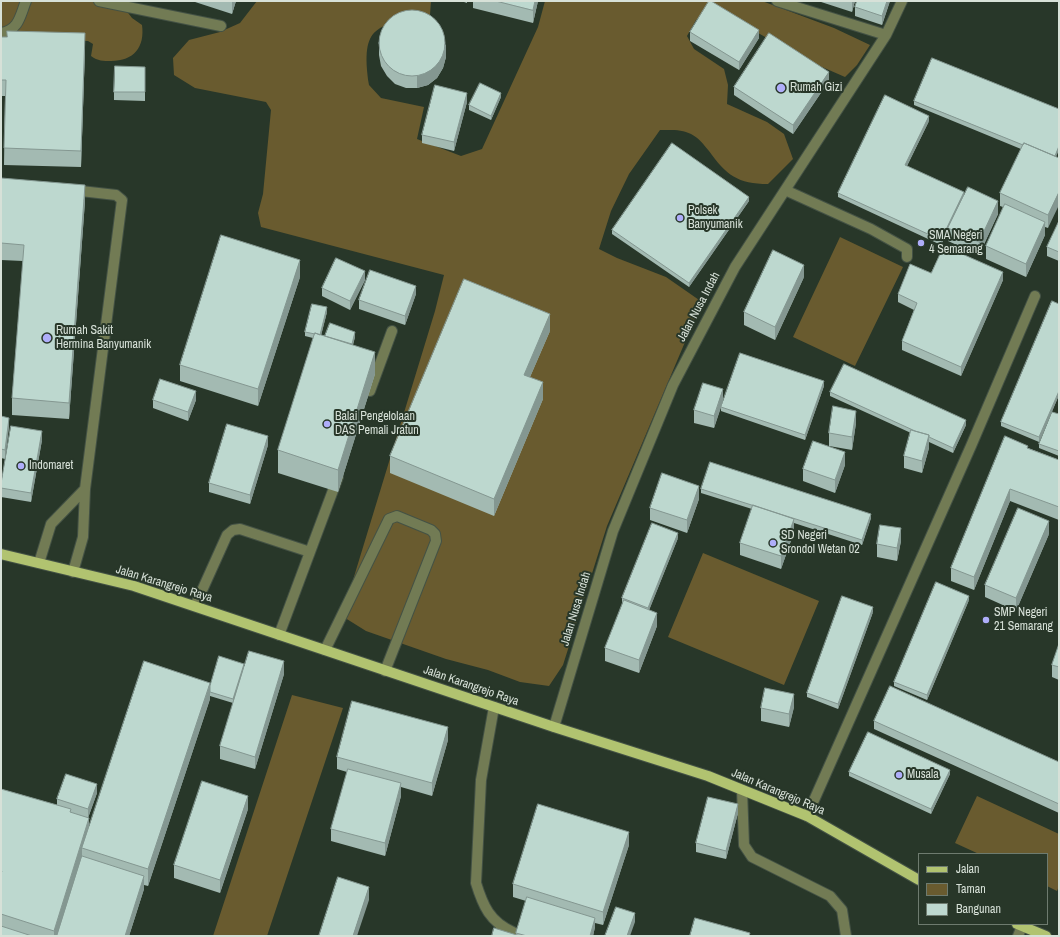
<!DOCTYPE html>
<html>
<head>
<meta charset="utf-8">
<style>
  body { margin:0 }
  #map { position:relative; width:1060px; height:937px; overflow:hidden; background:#283729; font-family:"Archivo Narrow",sans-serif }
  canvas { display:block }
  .frame { position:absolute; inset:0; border:2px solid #d7e1d8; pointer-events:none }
  .legend { position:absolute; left:918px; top:853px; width:130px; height:72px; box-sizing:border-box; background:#283729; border:1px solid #6e7b6f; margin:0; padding:5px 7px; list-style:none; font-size:12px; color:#d7e1d8 }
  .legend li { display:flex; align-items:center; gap:8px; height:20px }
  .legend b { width:20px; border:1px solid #6e7b6f }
</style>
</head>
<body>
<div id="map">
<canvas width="1060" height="937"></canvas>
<div class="frame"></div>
<ul class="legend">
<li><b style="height:5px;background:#b1c370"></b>Jalan</li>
<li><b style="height:11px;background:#695b2f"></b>Taman</li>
<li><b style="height:11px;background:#bdd8cf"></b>Bangunan</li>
</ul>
</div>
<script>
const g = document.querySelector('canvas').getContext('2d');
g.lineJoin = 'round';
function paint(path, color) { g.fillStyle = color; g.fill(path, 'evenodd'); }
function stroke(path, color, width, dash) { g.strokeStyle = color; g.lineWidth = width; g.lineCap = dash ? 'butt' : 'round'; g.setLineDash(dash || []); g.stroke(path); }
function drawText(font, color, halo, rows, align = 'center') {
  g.font = font + ' "Archivo Narrow",sans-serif'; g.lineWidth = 4; g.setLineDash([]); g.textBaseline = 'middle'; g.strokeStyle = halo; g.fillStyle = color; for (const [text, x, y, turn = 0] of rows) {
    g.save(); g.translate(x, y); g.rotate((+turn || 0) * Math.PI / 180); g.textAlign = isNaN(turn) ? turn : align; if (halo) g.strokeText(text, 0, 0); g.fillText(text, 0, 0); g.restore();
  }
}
const green = new Path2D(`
  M1,1h118l13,17 10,7c3,22 -8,36 -31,36 -8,0 -13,0 -20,-5l2,-12 -5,-3 -87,-3z
  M257,1h174l-1,14c-53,11 -70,8 -61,70l12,13 43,9 -7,32 44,17 21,-7 56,-122 7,-26h217l72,27 36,17 -13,20 -12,12 -39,-17 -55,-31 -45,-16 -10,7 -9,16 7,13 30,20 4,16 -1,19 40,18 17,12 9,25 -25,25c-30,0 -42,-9 -59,-33 -5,-6 -10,-13 -18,-17 -9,-5 -21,-4 -31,-4l-31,44 -18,37 -12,38 18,9 49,19 36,25 -95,224 -44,139 -14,21 -29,-4 -32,-12 -42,-11 -80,-28 -24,-15 93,-305 9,-36 -183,-48 -3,-14 5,-19 8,-84 -5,-8 -71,-14 -21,-13 -1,-17 16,-18 31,-8 20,-9z
  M840,237l63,30 -48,99 -62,-29z
  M703,553l116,48 -35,84 -116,-48z
  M292,695l51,13 -76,228h-54z
  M977,796l82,38v52l-2,5 -10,-5v-32h-68l-24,-11z`);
const minor = new Path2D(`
  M99,1l122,25
  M777,1l109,34
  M1,33c18,-3 19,-17 25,-32
  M72,190l44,5 6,5 -37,289 -2,48 -10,35
  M785,190l86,39 36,20v8
  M370,391l22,-60
  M39,563l12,-39 34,-35
  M195,606l32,-71 6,-5 7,-1 70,23
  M279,635l59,-158
  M325,650l64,-131 8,-3 34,14 4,4 1,7 -51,130
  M494,707l-13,73 -5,103c7,23 14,39 37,49
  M554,727l59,-196 60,-146 62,-118 151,-232 16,-34
  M742,790l2,55 8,12 78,39 12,14 4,26
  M807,816l164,-370 64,-150
  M1018,936l4,-10`);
const major = new Path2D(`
  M1,554l133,32 420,141 154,49 99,40 112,64
  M1017,924l29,12`);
const wall = new Path2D(`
  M192,1h44l-4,13z
  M461,1h6v2z
  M473,1h65l-5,22 -60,-15z
  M818,1h37l-3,11z
  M857,1h33l-8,24 -27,-9v-9z
  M690,32l69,6 -20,32 -49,-29z
  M1,37h6l78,12 -4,118 -77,-2 1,-69h-4z
  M379,42l67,15 -3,11 -6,10 -9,7 -11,3h-11l-11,-4 -8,-8 -6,-10 -2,-11z
  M145,67v34l-31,-1v-8z
  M829,81l-36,53 -59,-39v-8z
  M501,97l-10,23 -22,-10v-5z
  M914,101l142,56 -8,71 -3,-1v8l-19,42 -40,-18v-13l17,-39 -3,-1v-13l21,-44 -107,-44z
  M467,102l-13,49 -32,-8v-8z
  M929,121l-22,45 57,29 34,19 -19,41 -31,-14v-11l-7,15 -103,-48v-4z
  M1,178l84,23 -16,218 -57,-4v-17l11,-137 -22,-1z
  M749,201l-60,86 -77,-53v-4z
  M1059,221v40l-12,-5v-9z
  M931,273l72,7 -42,96 -59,-26v-9l12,-31 -16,-8v-8z
  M300,277l-42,129 -78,-25v-16z
  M804,277l-29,63 -31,-15v-13z
  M365,280l-15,30 -28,-14v-8z
  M416,294l-11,31 -46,-16v-9z
  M1059,304v91l-20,47 -38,-16v-4z
  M327,312l-6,23 4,1 30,1 -2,8 22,29 -37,118 -60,-19v-23l35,-112 -8,-2v-4z
  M550,331l-20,46 13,22 -49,117 -104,-43v-17z
  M824,386l-19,54 -84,-29v-4z
  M830,392l136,33 -13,28 -24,-11v6l-7,25 -18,-5v-12l7,-23 -81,-37z
  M153,400h43l-8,21 -35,-13z
  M723,401l-9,27 -20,-5v-13z
  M1059,414v42l-20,-8v-4z
  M1,416l8,10 -4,33 -4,-1z
  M856,423l-4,27 -23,-4v-13z
  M42,440l-11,62 -30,-5v-13z
  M268,445l-18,59 -41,-12v-9z
  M1028,448l31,12v60l-49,-19 -36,89 -23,-9v-13z
  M845,465l-10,28 -32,-12v-12z
  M701,489l170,29 -9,27 -68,-22v9l-13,37 -41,-14v-12l12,-34 -51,-16z
  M699,499l-12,34 -37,-13v-12z
  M1049,534l-33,77 -31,-14v-12z
  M678,538l-29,72 8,16 -18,47 -34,-12v-13l18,-45 -1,-1v-4z
  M901,541l-4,20 -20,-4v-13z
  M969,600l-42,100 -33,-14v-4z
  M873,612l-35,97 -31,-12v-4z
  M1059,644v36l-7,-3v-12z
  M244,666l40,8 -29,95 -35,-10v-13l13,-43 -23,-7v3l-62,187 -4,-1v4l-15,47h-128v-147l56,16v-6l40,-6 -9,25 1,9 121,-141z
  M794,707l-5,20 -28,-6v-13z
  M874,721l185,41v51l-185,-84z
  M448,740l-16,56 -31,-9v9l-16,60 -54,-15v-12l16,-57 -10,-3v-12z
  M849,772l101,2 -19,40 -82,-38z
  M248,809l-28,84 -46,-15v-13z
  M738,813l-12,46 -30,-7v-9z
  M629,845l-26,80 -8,-2v4l-2,9h-101l24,-1v-2l10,-32 -13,-4v-13z`);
const shadedWall = new Path2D(`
  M232,1h4l-4,13z
  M535,1h3l-5,22v-13z
  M852,1h3l-3,11z
  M887,1h3l-8,24v-9z
  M759,30v8l-20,32v-8z
  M85,33v16l-4,118v-16z
  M446,44v13l-3,11 -6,10 -9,7 -11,3v-12z
  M829,72v9l-36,53v-9z
  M467,93v9l-13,49v-9z
  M501,93v4l-10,23v-4z
  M929,116v5l-24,49v-5z
  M1059,146v4l-5,12v-4z
  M85,185v16l-16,218v-16z
  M964,192v5l-16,31v2l-7,15v-5z
  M1059,192v13l-11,23v-13z
  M749,197v4l-60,86v-4z
  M998,201v13l-19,41v-13z
  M1045,222v13l-19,42v-13z
  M300,260v17l-42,129v-17z
  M804,265v12l-29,63v-13z
  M365,271v9l-15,30v-9z
  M1003,272v8l-42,96v-9z
  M416,286v8l-11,31v-9z
  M327,307v5l-7,28v-5z
  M550,314v17l-26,60v-16z
  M355,332v5l-4,14v-5z
  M375,352v22l-37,118v-22z
  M824,381v5l-19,54v-5z
  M543,382v17l-49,117v-17z
  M723,389v12l-9,27v-12z
  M196,391v9l-8,21v-9z
  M1059,391v4l-20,47v-5z
  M856,411v12l-4,27v-13z
  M9,418v8l-4,33v-9z
  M966,420v5l-13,28v-5z
  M42,431v9l-11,62v-9z
  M929,435v13l-7,25v-12z
  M268,436v9l-18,59v-9z
  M845,452v13l-10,28v-13z
  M699,486v13l-12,34v-13z
  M1010,489v12l-36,89v-13z
  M871,514v4l-9,27v-5z
  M794,519v13l-13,37v-13z
  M1049,521v13l-33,77v-13z
  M901,528v13l-4,20v-13z
  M678,533v5l-30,75v-5z
  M969,596v4l-42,100v-5z
  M873,607v5l-35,97v-5z
  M657,613v13l-18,47v-13z
  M284,661v13l-29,95v-12z
  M244,664v4l-11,35v-4z
  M210,683v16l-62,187v-17z
  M794,694v13l-5,20v-13z
  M448,727v13l-16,56v-13z
  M950,770v4l-19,40v-5z
  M401,783v13l-16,60v-13z
  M97,784v9l-9,25v-9z
  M248,796v13l-28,84v-13z
  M738,804v9l-12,46v-8z
  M89,818v17l-7,13v9l-25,79h-3v-5z
  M629,832v13l-26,80v-13z
  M144,876v13l-15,47h-4z
  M369,887v13l-12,36h-4z
  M635,913v9l-5,14h-3z
  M595,918v9l-2,9h-3z`);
const building = new Path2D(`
  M496,1h39l-2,9z
  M709,1h2l48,29 -20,32 -49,-30z
  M857,1h30l-5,15 -27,-9z
  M379 43a33 33 0 1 1 66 0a33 33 0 1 1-66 0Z
  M7,31l78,2 -4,118 -77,-3 2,-68h-5v-43h6z
  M769,33l60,39 -36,53 -59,-38z
  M932,58l127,51v37l-4,10 -31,-13 -1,2 -109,-44z
  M115,66l30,1v25h-31z
  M480,83l21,10 -10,23 -22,-11z
  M435,85l32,8 -13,49 -32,-7z
  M885,95l44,21 -24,49 59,27 -23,48 -103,-47z
  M672,143l77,54 -60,86 -77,-53z
  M1024,143l35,15v34l-11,23 -48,-22z
  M1,178l84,7 -16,218 -57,-5 12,-153 -23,-2z
  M968,187l30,14 -19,41 -31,-14z
  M1005,204l40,18 -19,42 -40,-18z
  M1059,221v31l-12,-5z
  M221,235l79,25 -42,129 -78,-24z
  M944,246l59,26 -42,95 -59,-26 15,-38 -19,-9 12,-30 21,9z
  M773,250l31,15 -29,62 -31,-15z
  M336,258l29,13 -15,30 -28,-13z
  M370,270l46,16 -11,30 -46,-16z
  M464,279l86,35 -26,61 19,7 -49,117 -104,-43z
  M1052,301l7,3v87l-20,46 -38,-15z
  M312,304l15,3 -7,28 -5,-2v1l-10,-2z
  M330,323l25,9 -3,12 -27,-8z
  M315,333l60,19 -37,118 -60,-20z
  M740,353l84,28 -19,54 -84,-28z
  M844,364l122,56 -13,28 -24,-11v-2l-14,-4 -85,-39z
  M160,379l36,12 -8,21 -35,-12z
  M703,383l20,6 -9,27 -20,-6z
  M833,406l23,5 -4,26 -23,-4z
  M1052,412l7,2v37l-20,-7z
  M1,416l8,2 -4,32 -4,-1z
  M227,424l41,12 -18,59 -41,-12z
  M11,426l31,5 -11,62 -30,-5v-4z
  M911,430l18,5 -7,26 -18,-5z
  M1005,436l23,10 -1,2 32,12v47l-49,-18 -36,88 -23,-9z
  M813,441l32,11 -10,28 -32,-11z
  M710,462l161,52 -9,26 -161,-51z
  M662,473l37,13 -12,34 -37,-12z
  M753,505l41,14 -13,37 -41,-13z
  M1018,508l31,13 -33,77 -31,-13z
  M652,523l26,10 -30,75 -26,-10z
  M880,525l21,3 -4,20 -20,-4z
  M936,582l33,14 -42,99 -33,-13z
  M842,596l31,11 -35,97 -31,-11z
  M624,600l33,13 -18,47 -34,-12z
  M1059,644v23l-7,-2z
  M249,651l35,10 -29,96 -35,-11z
  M219,656l25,8 -11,35 -23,-7v-6z
  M144,661l66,22 -62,186 -66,-21z
  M890,686l169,76v42l-185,-83z
  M765,688l29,6 -5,20 -28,-6z
  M352,701l96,26 -16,56 -95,-26z
  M868,732l82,38 -19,39 -82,-37z
  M348,769l53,14 -16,60 -54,-14z
  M66,774l31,10 -9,25 -31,-10z
  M202,781l46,15 -28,84 -46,-15z
  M1,789l70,20 -1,3 19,6 -35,113 -53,-17v-41l1,-2h-1z
  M708,797l30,7 -12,47 -30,-8z
  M538,804l91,28 -26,80 -90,-28z
  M82,856l62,20 -19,60h-68z
  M338,877l31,10 -16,49h-34z
  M527,897l68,21 -5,18h-63l-11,-3z
  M616,907l19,6 -8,23h-22z
  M695,918l55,15 -1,3h-59z
  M1,926l31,10h-31z
  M494,928l26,8h-28z`);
const markers = [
  [781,88,5,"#afaefa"],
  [680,218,4,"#afaefa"],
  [921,243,4,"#afaefa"],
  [47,338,5,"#afaefa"],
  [327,424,4,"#afaefa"],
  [21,466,4,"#afaefa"],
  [773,543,4,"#afaefa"],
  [986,620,4,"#afaefa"],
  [899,775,4,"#afaefa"]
];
const poiNames = [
  ["Rumah Gizi",790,88],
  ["Polsek",688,211],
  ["Banyumanik",688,225],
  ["SMA Negeri",929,236],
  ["4 Semarang",929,250],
  ["Rumah Sakit",56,331],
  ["Hermina Banyumanik",56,345],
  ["Balai Pengelolaan",335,417],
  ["DAS Pemali Jratun",335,431],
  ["Indomaret",29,466],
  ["SD Negeri",781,536],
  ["Srondol Wetan 02",781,550],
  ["SMP Negeri",994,613],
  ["21 Semarang",994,627],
  ["Musala",907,775]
];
const streetNames = [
  ["Jalan Nusa Indah",699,307,-62],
  ["Jalan Karangrejo Raya",164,584,17],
  ["Jalan Nusa Indah",576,609,-73],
  ["Jalan Karangrejo Raya",471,686,19],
  ["Jalan Karangrejo Raya",778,792,23]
];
paint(green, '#695b2f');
stroke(minor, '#445245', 12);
stroke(major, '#445245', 12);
stroke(minor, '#727b54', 10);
stroke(major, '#b1c370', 10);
paint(wall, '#a3bab2');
paint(shadedWall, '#849791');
paint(building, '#bdd8cf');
stroke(building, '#849791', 1);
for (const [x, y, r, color] of markers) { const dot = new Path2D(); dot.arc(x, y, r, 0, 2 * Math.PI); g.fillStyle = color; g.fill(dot); stroke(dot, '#283729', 1.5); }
drawText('12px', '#d7e1d8', '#283729', poiNames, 'left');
drawText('12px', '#d7e1d8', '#283729', streetNames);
</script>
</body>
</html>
